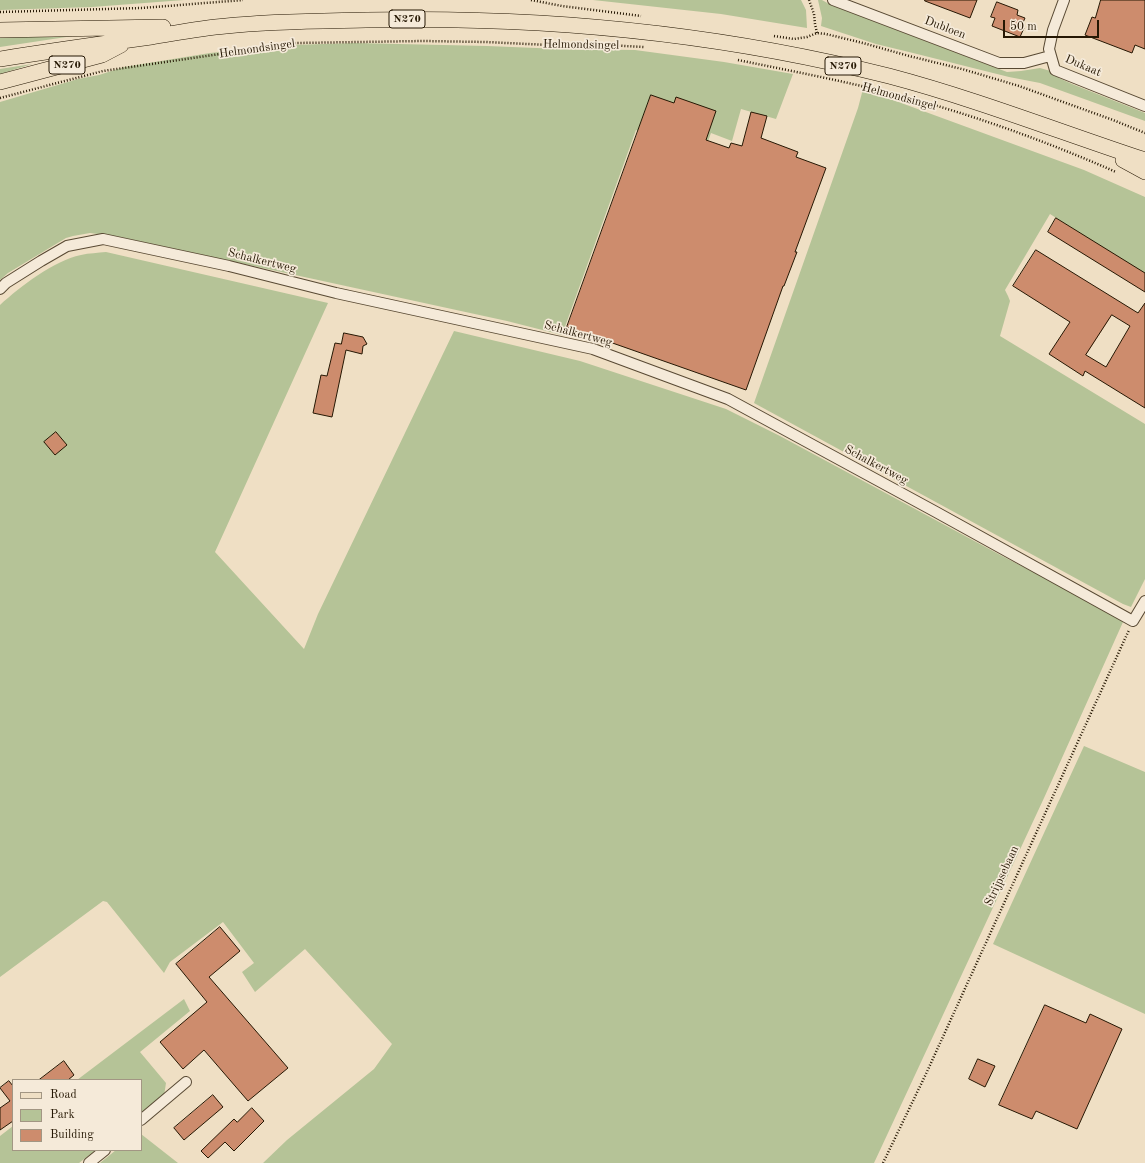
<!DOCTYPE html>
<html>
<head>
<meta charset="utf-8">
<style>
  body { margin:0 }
  #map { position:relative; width:1145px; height:1163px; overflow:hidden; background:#efdfc4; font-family:"Old Standard TT",serif }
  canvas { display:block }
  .legend { position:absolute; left:12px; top:1079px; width:130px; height:72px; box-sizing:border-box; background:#f5ead9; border:1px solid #a29683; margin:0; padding:5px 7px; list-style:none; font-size:12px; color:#251703 }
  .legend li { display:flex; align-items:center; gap:8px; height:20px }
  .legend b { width:20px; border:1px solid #a29683 }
  .scale { position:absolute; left:1003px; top:20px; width:96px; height:18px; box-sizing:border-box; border:2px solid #251703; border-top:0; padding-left:5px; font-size:12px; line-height:14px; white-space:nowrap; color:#251703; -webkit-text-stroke:3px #f5ead9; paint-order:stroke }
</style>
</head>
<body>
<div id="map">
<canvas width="1145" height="1163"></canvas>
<ul class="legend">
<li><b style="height:5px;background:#efdfc4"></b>Road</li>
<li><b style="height:11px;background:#b5c397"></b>Park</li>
<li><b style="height:11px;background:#cd8c6d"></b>Building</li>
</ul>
<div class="scale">50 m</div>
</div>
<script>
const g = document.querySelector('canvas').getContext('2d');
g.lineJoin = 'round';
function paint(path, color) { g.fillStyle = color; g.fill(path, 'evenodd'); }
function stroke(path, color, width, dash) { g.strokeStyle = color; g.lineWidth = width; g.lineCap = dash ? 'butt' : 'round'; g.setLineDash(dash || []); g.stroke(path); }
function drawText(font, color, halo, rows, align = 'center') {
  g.font = font + ' "Old Standard TT",serif'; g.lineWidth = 3.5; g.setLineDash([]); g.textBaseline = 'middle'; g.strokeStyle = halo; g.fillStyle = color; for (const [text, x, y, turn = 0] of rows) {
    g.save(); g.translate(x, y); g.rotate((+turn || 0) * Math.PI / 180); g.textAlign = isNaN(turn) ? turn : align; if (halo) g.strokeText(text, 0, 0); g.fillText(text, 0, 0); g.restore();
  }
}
const green = new Path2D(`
  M0,0h184l-92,7 -92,3z
  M593,0h208l5,10 1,18 -86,-14z
  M818,0h4l7,4 178,68 14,-1 19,-3 14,4 5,6 13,6 73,29v8l-105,-38 -31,-6 -96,-24 -37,-9 -55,-18 1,-8z
  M106,31l-106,16v-13z
  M355,43l132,3 74,3 74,1 89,12 69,12 -17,45 -35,-10 -9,32 -21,-8 -8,22 -67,-25 -74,205 -55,-14 -387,-84 -30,-4 -17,3 -7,2 -58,35 -8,7v-178l78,-23 21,-4 25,-8 86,-14 81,-8z
  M32,64l-32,10v-5z
  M863,89l221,81 61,27v78l-95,-61 -45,76 3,6 2,5 -10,35 145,88v155l-14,28 -8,-3 -369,-201 104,-295z
  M106,252l222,51 -113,249 89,97 14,-35 136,-283 126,30 146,48 54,27 224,121 115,59 4,6 -79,176 -170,365h-611l24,-23 87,-71 18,-25 -87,-95 -50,43 -13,-20 12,-9 -31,-41 -53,40 -6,11 -57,-71 -4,-1 -103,76v-672c21,-19 53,-44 81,-50 8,-2 17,-2 25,-3z
  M1084,746l61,26v242l-152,-70z
  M184,999l6,12 -50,41 26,31 -2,13 -23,19v-35h-64z
  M13,1126v24h83l-17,13h-79v-27z
  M141,1134l37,29h-78l16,-13h25z`);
const building = new Path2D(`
  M925,0h52l-7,18 -45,-17z
  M1101,0h44v49l-10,-4 -3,8 -47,-18 7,-18 3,1z
  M997,2l21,8 -1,5 8,3 -4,9 3,1 -4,9 -28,-11 3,-8 -4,-1z
  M651,95l23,8 2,-6 40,14 -10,29 23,8 2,-5 11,3 9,-34 16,4 -6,22 37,14 -2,5 30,11 -31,84h2l-13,34h-1l-37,104 -179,-63z
  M1056,218l89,55v19l-97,-60z
  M1036,250l102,63 7,-10v105l-60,-37 -2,5 -34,-22 21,-32 -57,-36zM1112,315l18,11 -24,41 -20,-12z
  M344,333l19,4 4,7 -4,2 -1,8 -16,-4 -14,67 -19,-4 8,-38 6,1 8,-33 6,1z
  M56,432l11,13 -12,10 -11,-13z
  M220,927l20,24 -31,26 79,91 -40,33 -44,-51 -21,19 -23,-27 47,-40 -31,-38z
  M1045,1005l41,18 4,-9 32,15 -45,100 -41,-18 -4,8 -33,-14z
  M978,1059l17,7 -10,21 -16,-8z
  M64,1061l10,14 -6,5h-29z
  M9,1081l4,5v35l-13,9v-22l10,-7 -10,-13z
  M213,1095l10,12 -39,33 -10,-12z
  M252,1108l12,13 -30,30 -9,-9 -17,16 -7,-7 33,-32 3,3z`);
const path = new Path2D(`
  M531,0l31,6 79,10
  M809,0l5,14 1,10 2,9
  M0,12l142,-4 101,-8
  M774,36l20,3 13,-2 10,-4 9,1 37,9 46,13 53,13 57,17 94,34 32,13
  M738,60c58,12 117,23 175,39 69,19 137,44 203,73
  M0,98l103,-27 193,-28 127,-2 63,1 63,3h57l38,2
  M883,1163l42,-87 204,-446`);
const minor = new Path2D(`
  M833,0l166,63h25l26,-7
  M1064,0l-11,30 -4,19 6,21 90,36
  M0,289l6,-6 35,-22 26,-15 36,-7 126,27 107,27 257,56 135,50 208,113 197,109 12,-20
  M141,1120l45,-38
  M89,1163l16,-13`);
const primary = new Path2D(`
  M0,30l163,-3
  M0,59c50,-8 100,-15 151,-22 25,-4 50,-9 75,-11 47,-5 94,-5 140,-6 176,-4 353,13 523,56 87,23 171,56 256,84
  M0,82l102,-27 19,-10
  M1123,160l22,12`);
const shields = [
  [407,19,36],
  [67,65,36],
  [843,66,36]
];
const shieldNames = [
  ["N270",407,19],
  ["N270",67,65],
  ["N270",843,66]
];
const streetNames = [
  ["Dubloen",945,28,21],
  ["Helmondsingel",581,45,1],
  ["Helmondsingel",257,49,-8],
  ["Dukaat",1083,66,23],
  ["Helmondsingel",899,97,15],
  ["Schalkertweg",262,261,14],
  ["Schalkertweg",578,334,15],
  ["Schalkertweg",876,465,28],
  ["Strijpsebaan",1002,876,-65]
];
paint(green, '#b5c397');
paint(building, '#cd8c6d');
stroke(building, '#251703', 1);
stroke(minor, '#584933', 12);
stroke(primary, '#251703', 16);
stroke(path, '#251703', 2.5, [1, 2]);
stroke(minor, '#f5ead9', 10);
stroke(primary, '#efdfc4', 15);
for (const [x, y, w] of shields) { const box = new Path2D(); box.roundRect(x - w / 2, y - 9, w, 18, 3); g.fillStyle = '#f5ead9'; g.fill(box); stroke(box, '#251703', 1); }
drawText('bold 11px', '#251703', null, shieldNames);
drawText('12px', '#251703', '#f5ead9', streetNames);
</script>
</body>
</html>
